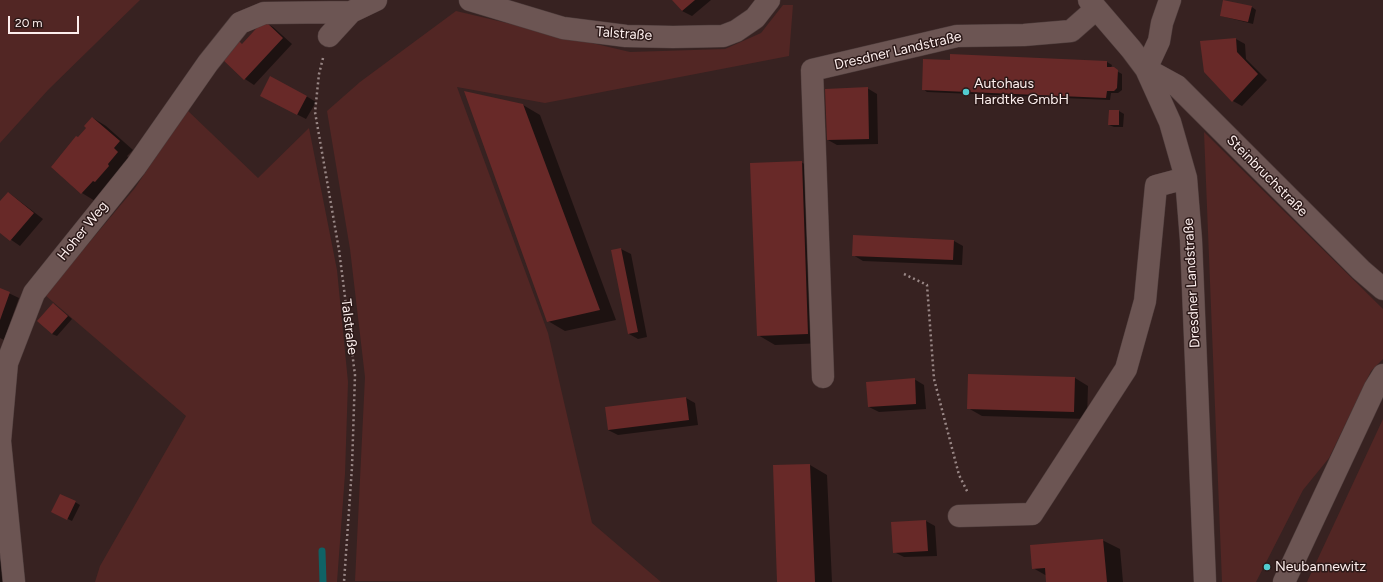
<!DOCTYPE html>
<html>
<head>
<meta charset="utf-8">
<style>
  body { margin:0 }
  #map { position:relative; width:1383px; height:582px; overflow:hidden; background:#372221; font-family:Figtree,sans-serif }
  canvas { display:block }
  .scale { position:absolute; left:8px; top:16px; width:71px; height:18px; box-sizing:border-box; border:2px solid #fceeed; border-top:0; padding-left:5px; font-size:12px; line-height:14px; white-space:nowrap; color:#fceeed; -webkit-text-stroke:3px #2c1918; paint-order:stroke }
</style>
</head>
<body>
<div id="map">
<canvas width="1383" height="582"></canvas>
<div class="scale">20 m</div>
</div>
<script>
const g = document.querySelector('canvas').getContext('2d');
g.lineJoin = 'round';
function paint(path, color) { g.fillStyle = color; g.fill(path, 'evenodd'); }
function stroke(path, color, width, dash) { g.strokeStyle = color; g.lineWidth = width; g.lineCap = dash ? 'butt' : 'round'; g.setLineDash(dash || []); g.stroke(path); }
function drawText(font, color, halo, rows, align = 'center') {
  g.font = font + ' Figtree,sans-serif'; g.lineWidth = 3; g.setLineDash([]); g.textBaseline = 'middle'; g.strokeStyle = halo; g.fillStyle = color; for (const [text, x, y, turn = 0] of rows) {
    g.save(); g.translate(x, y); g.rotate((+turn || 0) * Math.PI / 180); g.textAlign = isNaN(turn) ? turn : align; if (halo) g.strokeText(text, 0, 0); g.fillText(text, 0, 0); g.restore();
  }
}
const green = new Path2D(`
  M0,0h140l-92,90 -48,53z
  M783,5h10l-4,51 -244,47 -88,-16 91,246 44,190 69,59 -306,-1 10,-204 -15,-128 -23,-138 33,-29 96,-71 174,41 95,-3 36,-16z
  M187,110l71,68 51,-50 28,142 11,112 -3,92 -8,108h-242l5,-16 86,-150 -141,-121 90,-107z
  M1204,132l179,177v50l-12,12 -42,87 -26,32 -47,92h-34z
  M1383,419v163h-76z`);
const shadow = new Path2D(`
  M673,0h38l-19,16 -10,-5z
  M1252,7l4,3 -3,14 -32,-8z
  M264,22l9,5 19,17 -38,41 -9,-6 -22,-20 20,-14z
  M1236,39l9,5 1,15 21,21 -25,26 -9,-5z
  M951,55l156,7 5,3 -1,3 11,6v16l-4,3h-7l-1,7 -183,-8 -4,-3 28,-28z
  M867,88l10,6 1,50 -41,1 -9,-5z
  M306,96l10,6 -10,17 -35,-18z
  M523,105l17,10 76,205 -51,11 -17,-10z
  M1110,111h9l5,3 -1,13h-9l-5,-2z
  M93,118l13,8 27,24 -6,6 4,4 -36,41 -13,-8 -4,-55 9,-10z
  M801,162l17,10 7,171 -50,2 -17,-10z
  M9,193l34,26 -23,27 -20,-14v-29z
  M954,241l9,5 -1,19 -99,-4 -10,-6z
  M621,249l10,5 16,83 -9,2 -9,-5 -17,-83z
  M0,289l19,9 -15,42 -4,-2z
  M54,304l18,15 -15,17 -5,-2z
  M1075,378l13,8 -1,33 -105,-3 -14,-8z
  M914,379l10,6 2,24 -47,3 -10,-5z
  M686,398l9,5 3,22 -80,10 -10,-5z
  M810,465l17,10 5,107h-54l-4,-116z
  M75,502l5,3 -8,16 -15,-7z
  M926,521l9,5 2,30 -33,1 -10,-5z
  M1102,540l18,9 3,33h-76v-6l-14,-8z
  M0,558l1,3 9,6 2,15h-12z`);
const stream = new Path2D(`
  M322,551l1,31`);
const building = new Path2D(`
  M672,0h23l-13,11z
  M1223,0l29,6 -4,16 -28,-6z
  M264,20l19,18 -39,42 -22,-21 17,-18 3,3z
  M1236,38l1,14 21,22 -26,28 -28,-30 -4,-31z
  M950,54l157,7v6h7l4,3 -1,18 -3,3h-7l-1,7 -184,-8 1,-31 27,1z
  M270,76l37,20 -10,19 -37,-19z
  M868,87l1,52 -42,1 -2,-51z
  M464,91l59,13 77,206 -53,12z
  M1109,110h10v15h-11z
  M92,117l28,24 -6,7 4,4 -10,12 1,2 -14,16 -2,-1 -12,13 -30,-27 25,-31 2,1 8,-9 -2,-2z
  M802,161l6,173 -51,2 -7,-173z
  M8,192l26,21 -24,28 -10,-8v-32z
  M853,235l101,5 -1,20 -101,-4z
  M621,248l17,84 -10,2 -17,-84z
  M0,288l10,4 -10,28z
  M53,303l15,13 -16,18 -15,-13z
  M968,374l107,3 -1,35 -107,-3z
  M915,378l1,26 -48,3 -2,-25z
  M686,397l3,23 -81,10 -3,-23z
  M810,464l5,118h-38l-4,-117z
  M60,494l16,7 -9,19 -16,-8z
  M926,520l2,31 -35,2 -2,-31z
  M1103,539l4,43h-61l-1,-14 -13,1 -2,-24z`);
const path = new Path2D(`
  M323,58l-4,16 -4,38 24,138 16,125 -3,92 -8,115
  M904,274l23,11 7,94 25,96 9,18`);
const minor = new Path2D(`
  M470,0l93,28 63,8 47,1 50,-1 13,-5 19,-13 14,-18
  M1089,0l42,49 15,20 24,53 16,56 5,62 14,342
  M329,36l22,-24 25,-12
  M1146,69l31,17 184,184 22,19
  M1146,69l13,-28 3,-18 8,-23
  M823,377l-11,-307 145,-34 67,-1 47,-4 25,-22
  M959,516l73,-2 94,-145 19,-68 11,-115 30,-8
  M14,582l-14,-141 7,-78 27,-70 102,-127 72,-103 32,-40 24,-10 87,-1
  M1284,582l91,-194 8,-13`);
const markers = [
  [966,92,4,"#52ccd0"],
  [1267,567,4,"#52ccd0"]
];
const streetNames = [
  ["Talstraße",624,34,4],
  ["Dresdner Landstraße",898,51,-13],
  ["Steinbruchstraße",1267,176,45],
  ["Hoher Weg",83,231,-51],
  ["Dresdner Landstraße",1192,283,-93],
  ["Talstraße",349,327,83]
];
const poiNames = [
  ["Autohaus",974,84],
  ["Hardtke GmbH",974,100],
  ["Neubannewitz",1275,567]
];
paint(green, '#522624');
paint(shadow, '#0007');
stroke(stream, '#0f6265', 7);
paint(building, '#682928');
stroke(minor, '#4e3d3c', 23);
stroke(path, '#998786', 2.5, [2, 3]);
stroke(minor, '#6c5553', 22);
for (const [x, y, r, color] of markers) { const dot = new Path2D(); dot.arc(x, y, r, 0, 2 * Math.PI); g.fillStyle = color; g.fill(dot); stroke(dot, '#2c1918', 1.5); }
drawText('14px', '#fceeed', '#2c1918', streetNames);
drawText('14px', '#fceeed', '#2c1918', poiNames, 'left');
</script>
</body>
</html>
